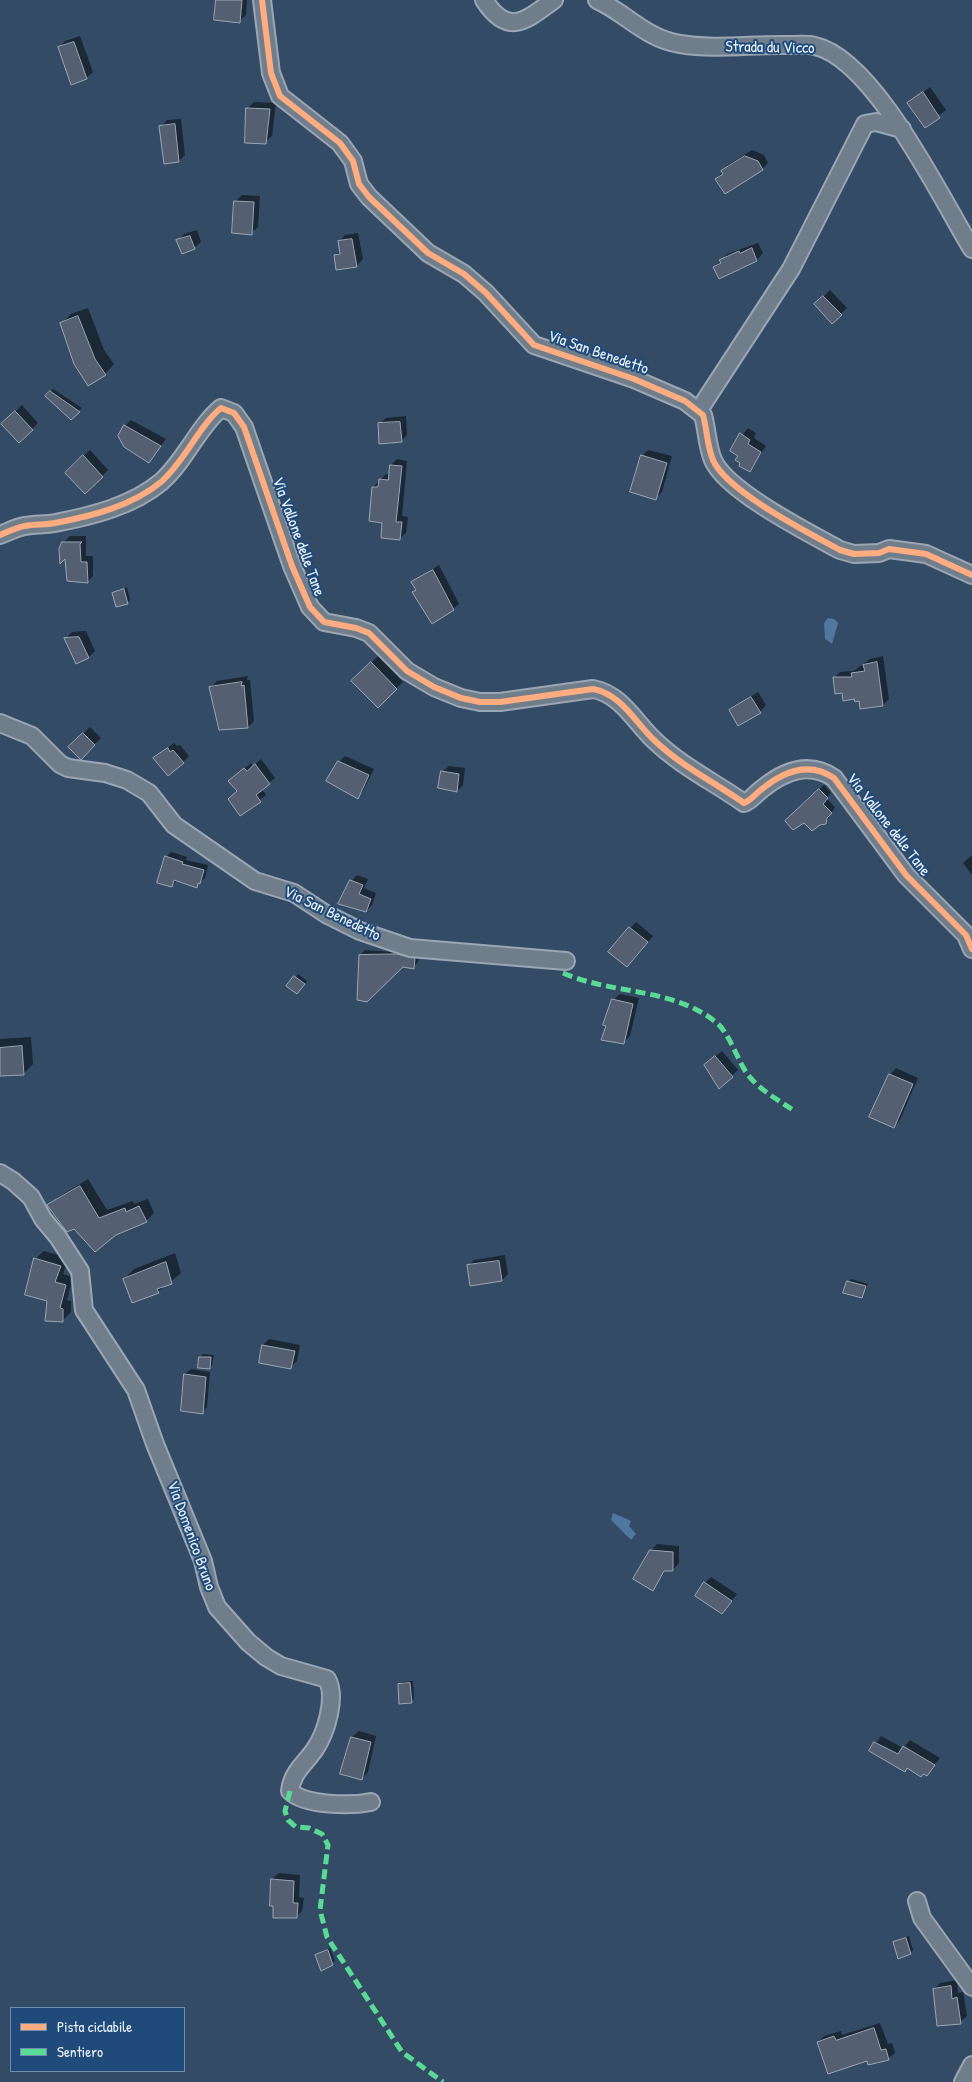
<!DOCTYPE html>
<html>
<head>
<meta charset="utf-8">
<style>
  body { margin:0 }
  #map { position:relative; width:972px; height:2082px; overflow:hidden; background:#344b65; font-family:"Patrick Hand",sans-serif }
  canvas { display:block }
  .legend { position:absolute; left:10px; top:2007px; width:175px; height:65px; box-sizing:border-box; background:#1f4a7a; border:1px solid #6f8dac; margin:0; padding:6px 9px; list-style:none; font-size:15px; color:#e8f1f8 }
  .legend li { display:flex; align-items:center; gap:10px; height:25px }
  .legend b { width:25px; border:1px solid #6f8dac }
</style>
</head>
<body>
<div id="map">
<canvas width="972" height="2082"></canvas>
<ul class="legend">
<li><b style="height:6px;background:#ffac80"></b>Pista ciclabile</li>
<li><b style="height:6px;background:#5adb95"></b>Sentiero</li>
</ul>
</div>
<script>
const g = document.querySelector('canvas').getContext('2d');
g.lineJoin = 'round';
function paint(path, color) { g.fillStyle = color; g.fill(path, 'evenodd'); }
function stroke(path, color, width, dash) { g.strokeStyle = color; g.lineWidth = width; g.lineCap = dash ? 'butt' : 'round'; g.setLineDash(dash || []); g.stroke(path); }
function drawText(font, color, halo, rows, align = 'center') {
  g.font = font + ' "Patrick Hand",sans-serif'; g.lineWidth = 4; g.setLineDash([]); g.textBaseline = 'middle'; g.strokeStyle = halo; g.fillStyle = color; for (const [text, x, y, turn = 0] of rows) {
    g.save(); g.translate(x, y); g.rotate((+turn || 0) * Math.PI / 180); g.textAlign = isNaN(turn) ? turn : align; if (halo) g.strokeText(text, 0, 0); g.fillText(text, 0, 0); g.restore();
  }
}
const water = new Path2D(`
  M828,618l6,1 4,4 -6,21 -7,-5 -1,-16z
  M613,1513l18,8 -2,5 7,8 -5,6 -20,-20z`);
const shadow = new Path2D(`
  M215,0h32l-1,15 -7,6z
  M80,36l13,36 -7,6 -27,-30 6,-7z
  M930,87l16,23 -21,16 -16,-23z
  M254,102l22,1 -4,33 -7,6 -18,-33z
  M181,119l4,36 -6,6 -18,-34 6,-7z
  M752,150l12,5 4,8 -6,6 -46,10 12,-14z
  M242,195l18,1 -2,31 -7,6 -15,-32z
  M197,230l4,12 -7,6 -16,-7 6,-7z
  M358,233l5,26 -7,7 -21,-11 6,-5 -2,-8 6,-7z
  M758,243l5,10 -6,7 -38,18 -5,-11 13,-13z
  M830,290l17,18 -15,14 -16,-18z
  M88,308l16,42 10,14 -9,10 -43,-51 9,-9z
  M53,389l29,19 -11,11 -24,-23z
  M22,405l16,18 -19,18 -16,-17z
  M406,416l1,19 -6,6 -22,-17 7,-6z
  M131,420l35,19 -17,22 -24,-35z
  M748,428l8,5 -2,5 12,8 -17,25 -9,-15 -9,-6z
  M90,450l18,20 -23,23 -19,-20z
  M648,450l24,6 -10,36 -7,7 -13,-43z
  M397,459l10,2 -5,55 6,1 -2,16 -6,5 -16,-16 -11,-35 13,-13h4l1,-9z
  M70,536h16v20h7v20l-6,6 -24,-39z
  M439,565l20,39 -6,5 -40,-17 4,-3 -5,-6z
  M127,587l3,13 -2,2 -14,-8z
  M86,631l9,20 -6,6 -23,-19 6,-6z
  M378,656l25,26 -25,24 -25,-25z
  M883,656l6,43 -6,6 -22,2 -1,-8 -17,-7 -9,-14 6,-6 14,-1 16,-12z
  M248,676l-1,4h3l4,41 -6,6 -37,-40 6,-6z
  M758,692l8,13 -6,7 -30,-2z
  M90,727l11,11 -20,20 -11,-11z
  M174,743l3,3 3,-1 9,11 -6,6 -28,-4z
  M345,756l29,13 -11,22 -6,6 -18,-35z
  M261,759l14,19 -13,11 4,6 -25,19 -5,-39 15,-12 2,3z
  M449,766l16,2 -2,17 -6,6 -15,-19z
  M824,785l7,8 -5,5 9,9 -9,15 -40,-1z
  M171,852l16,5 -1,3 22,5 -3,13 -9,8 -19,-6 -5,6 -6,-29z
  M972,855v20l-9,-12z
  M357,875l11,4 -4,9 12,5 -4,12 -6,6 -15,-30z
  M636,922l17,14 -20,24 -23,-9z
  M365,950l55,4 -2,8 -5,5 -53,-12z
  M298,974l9,7 -10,11 -9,-7z
  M620,994l19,4 -9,38 -6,6 -11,-42z
  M31,1037l2,27 -10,10 -23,1v-36z
  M722,1051l16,19 -19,17 -10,-13 3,-15z
  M896,1068l22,10 -18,42 -6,6 -4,-51z
  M88,1179l19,31 26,-9 1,3 14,-5 6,14 -8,8 -72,6 -25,-21 8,-8z
  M44,1251l25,7 -6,16 10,3 -6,23 4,1v11l-9,9 -13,-21 -14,-41z
  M175,1253l6,20 -23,19 -34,-13 10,-10z
  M505,1255l3,19 -6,6 -34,-14 6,-6z
  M851,1279l17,5 -6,13 -14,-15z
  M269,1339l31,6 -3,16 -7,6 -30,-5 3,-17z
  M203,1354l11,1 -2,10 -2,3 -10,-11z
  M191,1369l19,3 -3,35 -5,5 -17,-38z
  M657,1544l22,2v17l-6,7h-7l-14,19 -1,-38z
  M711,1577l26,17 -15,19 -17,-30z
  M413,1681l1,18 -3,3 -12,-17 3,-3z
  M359,1731l17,5 -8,36 -6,6 -21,-5 11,-36z
  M881,1736l22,12 7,-8 30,18 -13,16 -19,-7 -3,4 -34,-21z
  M279,1873l21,2 -1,22 5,1 -2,13 -6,6 -24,-38z
  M909,1936l4,14 -2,3 -17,-11z
  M330,1948l5,13 -3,3 -16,-9z
  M957,1980l1,13 5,-1 4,24 -7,6 -26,-33 6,-6z
  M880,2023l8,21 4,-1 3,10 -7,6h-20l-50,-17 6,-6 17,-5 1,4z`);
const building = new Path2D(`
  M216,0h26l-2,23 -26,-3z
  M74,42l13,37 -16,6 -13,-38z
  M923,92l17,26 -15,10 -18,-25z
  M246,108l24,1 -4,35 -21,-1z
  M175,124l4,38 -15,2 -5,-38z
  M745,156l13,5 5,9 -38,24 -10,-15 8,-5 -2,-3z
  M234,201l20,1 -2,33 -20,-2z
  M190,236l5,13 -13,5 -6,-14z
  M352,239l5,28 -21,3 -2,-15 6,-1 -2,-13z
  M752,248l5,13 -38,18 -6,-12 8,-4 -2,-3 20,-9 1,2z
  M823,296l19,19 -10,9 -18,-20z
  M78,316l17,43 11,16 -18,11 -14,-22 -14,-41z
  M50,391l30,21 -9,8 -26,-24z
  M15,411l18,19 -14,13 -18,-19z
  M400,422l2,20 -23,2 -1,-21z
  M124,425l37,21 -12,17 -25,-16 -6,-11z
  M740,433l10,7 -2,4 13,8 -11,20 -11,-6 1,-3 -5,-3 3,-4 -8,-5z
  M83,455l20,22 -18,17 -20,-21z
  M641,455l26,8 -11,37 -26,-8z
  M390,465l12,1 -6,56h6l-2,18 -19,-2 1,-15 -13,-2 3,-34h6l1,-8 9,1z
  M62,542h20l-2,2 1,18h6l1,21 -21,-2 -2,-22 -5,5 -1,-15z
  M433,570l21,40 -22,14 -20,-32 4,-2 -5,-8z
  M124,589l4,15 -12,3 -4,-14z
  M79,637l10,21 -13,6 -12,-26z
  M371,662l26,27 -19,19 -27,-27z
  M877,662l6,44 -23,3 -1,-8 -4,1 -1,-3 -11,2 -1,-8 -7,1 -2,-17h19l-1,-4 14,-2 -2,-6z
  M242,682l-1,4 3,-1 4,43 -29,2 -10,-43z
  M751,697l10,16 -23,13 -9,-16z
  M83,733l12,12 -14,15 -13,-13z
  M168,748l2,4 3,-2 11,13 -16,13 -15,-18z
  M338,761l31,14 -11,24 -32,-18z
  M255,764l15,20 -14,11 5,7 -21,14 -12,-17 9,-8 -9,-10 16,-13 3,3z
  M441,771l18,3 -2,18 -19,-4z
  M819,789l9,9 -5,6 9,9 -5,5 -1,6 -6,1 -8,6 -8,-8 -11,7 -8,-9z
  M165,856l18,6 -1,2 22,6 -4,14 -2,-1 -1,5 -23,-8 -2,7 -15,-4z
  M350,880l13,5 -4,9 12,5 -5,13 -28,-8z
  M629,927l19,15 -21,25 -19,-15z
  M397,954l18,4 -1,11 -11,-2 -36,35 -10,-2 2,-45z
  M294,976l11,8 -8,10 -11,-8z
  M612,999l21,5 -9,40 -23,-4 5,-14 -3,-1z
  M22,1046l2,29 -24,1v-28z
  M715,1056l18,21 -14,12 -15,-24z
  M889,1074l24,10 -19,44 -25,-11z
  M80,1186l19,32 26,-10 1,4 13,-6 8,16 -31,13 -21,17 -21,-23 -7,3 -20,-27z
  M34,1258l27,8 -6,16 11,3 -6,23 3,1v13l-18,-1 2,-20 -22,-6z
  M499,1261l3,20 -32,5 -3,-21z
  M166,1262l6,22 -15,5 2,4 -27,10 -9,-24z
  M847,1281l19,5 -4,12 -19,-5z
  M262,1345l33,6 -4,18 -32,-6z
  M199,1357h12l-1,12 -12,-1z
  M184,1374l22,3 -3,37 -22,-3z
  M650,1550l23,2v19h-9l-11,20 -20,-12z
  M704,1582l28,19 -10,13 -27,-18z
  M410,1683l2,20 -13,1 -1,-20z
  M351,1737l20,5 -9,38 -22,-6z
  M874,1742l24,12 5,-8 32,19 -8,11 -4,-2 -2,3 -14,-9 -2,4 -36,-21z
  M271,1879l23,2 -1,22h5l-1,15h-24v-12h-3z
  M906,1938l5,16 -13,5 -5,-17z
  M328,1950l5,15 -12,6 -6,-16z
  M951,1986l1,13 5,-2 4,27 -24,2 -4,-37z
  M874,2028l7,22 5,-1 3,11 -21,5 -1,-4 -39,13 -11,-32 17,-6 2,4z`);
const minor = new Path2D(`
  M262,0l9,73 9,23 60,47 13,18 6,23 10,13 59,56 36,21 22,19 48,52 100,34 51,22 18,14c4,14 4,31 10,45 13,31 96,73 127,90l14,4 25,-1 10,-4 37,5 46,21
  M484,0c24,37 41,21 70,0
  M597,0c29,13 49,39 83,44 36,6 72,0 109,1 8,0 18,-1 26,1 59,13 126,152 157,203
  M699,410l92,-141 74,-145 11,-2 26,7
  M0,535c8,-3 17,-8 25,-9 10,-2 20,-1 30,-3 37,-7 77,-17 106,-41 24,-21 37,-55 60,-74l13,5 10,14 48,139 18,41 14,15 32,6 13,5 38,38 27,16 27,11 19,4h20l93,-13c28,5 42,33 61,51 27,26 60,42 90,63 8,-3 11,-9 18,-14 22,-18 47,-28 72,-11l72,97 60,60 6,14
  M0,723l32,13 28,28 8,4 37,5 22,7 22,13 25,32 81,56 39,12 32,21 34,17 50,17 156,13
  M0,1173l13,8 18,16 12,22 15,18 22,34 4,39 52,80 19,54 48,117 6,26 8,20 31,35 18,15 15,9 46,13c10,18 -1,54 -12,70 -10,15 -23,23 -25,42 15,15 61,15 81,11
  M917,1901l5,17 50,69
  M963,2082l9,-17`);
const quiet = new Path2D(`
  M563,973c50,22 110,14 154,50 13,11 20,37 31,52 12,15 30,25 45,35
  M290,1791l-5,20 3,9 8,7 13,1 13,6 6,11 -8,65 7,27 75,115 41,30`);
const cycleway = new Path2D(`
  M262,0l9,73 9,23 60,47 13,18 6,23 10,13 59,56 36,21 22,19 48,52 100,34 51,22 18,14c4,14 4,31 10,45 13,31 96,73 127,90l14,4 25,-1 10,-4 37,5 46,21
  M0,535c8,-3 17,-8 25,-9 10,-2 20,-1 30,-3 37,-7 77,-17 106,-41 24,-21 37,-55 60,-74l13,5 10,14 48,139 18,41 14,15 32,6 13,5 38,38 27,16 27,11 19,4h20l93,-13c28,5 42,33 61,51 27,26 60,42 90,63 8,-3 11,-9 18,-14 22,-18 47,-28 72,-11l72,97 60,60 6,14`);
const streetNames = [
  ["Strada du Vicco",770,48,1],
  ["Via San Benedetto",598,353,19],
  ["Via Vallone delle Tane",298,537,70],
  ["Via Vallone delle Tane",888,825,52],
  ["Via San Benedetto",332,914,26],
  ["Via Domenico Bruno",191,1536,70]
];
paint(water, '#4f77a0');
paint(shadow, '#0007');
paint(building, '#546071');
stroke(building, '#9aa6b3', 1);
stroke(minor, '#9aa6b3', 20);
stroke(minor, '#707e8c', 16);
stroke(quiet, '#5adb95', 5, [10, 5]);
stroke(cycleway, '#ffac80', 6);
drawText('16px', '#e8f1f8', '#1f4a7a', streetNames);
</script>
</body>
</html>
